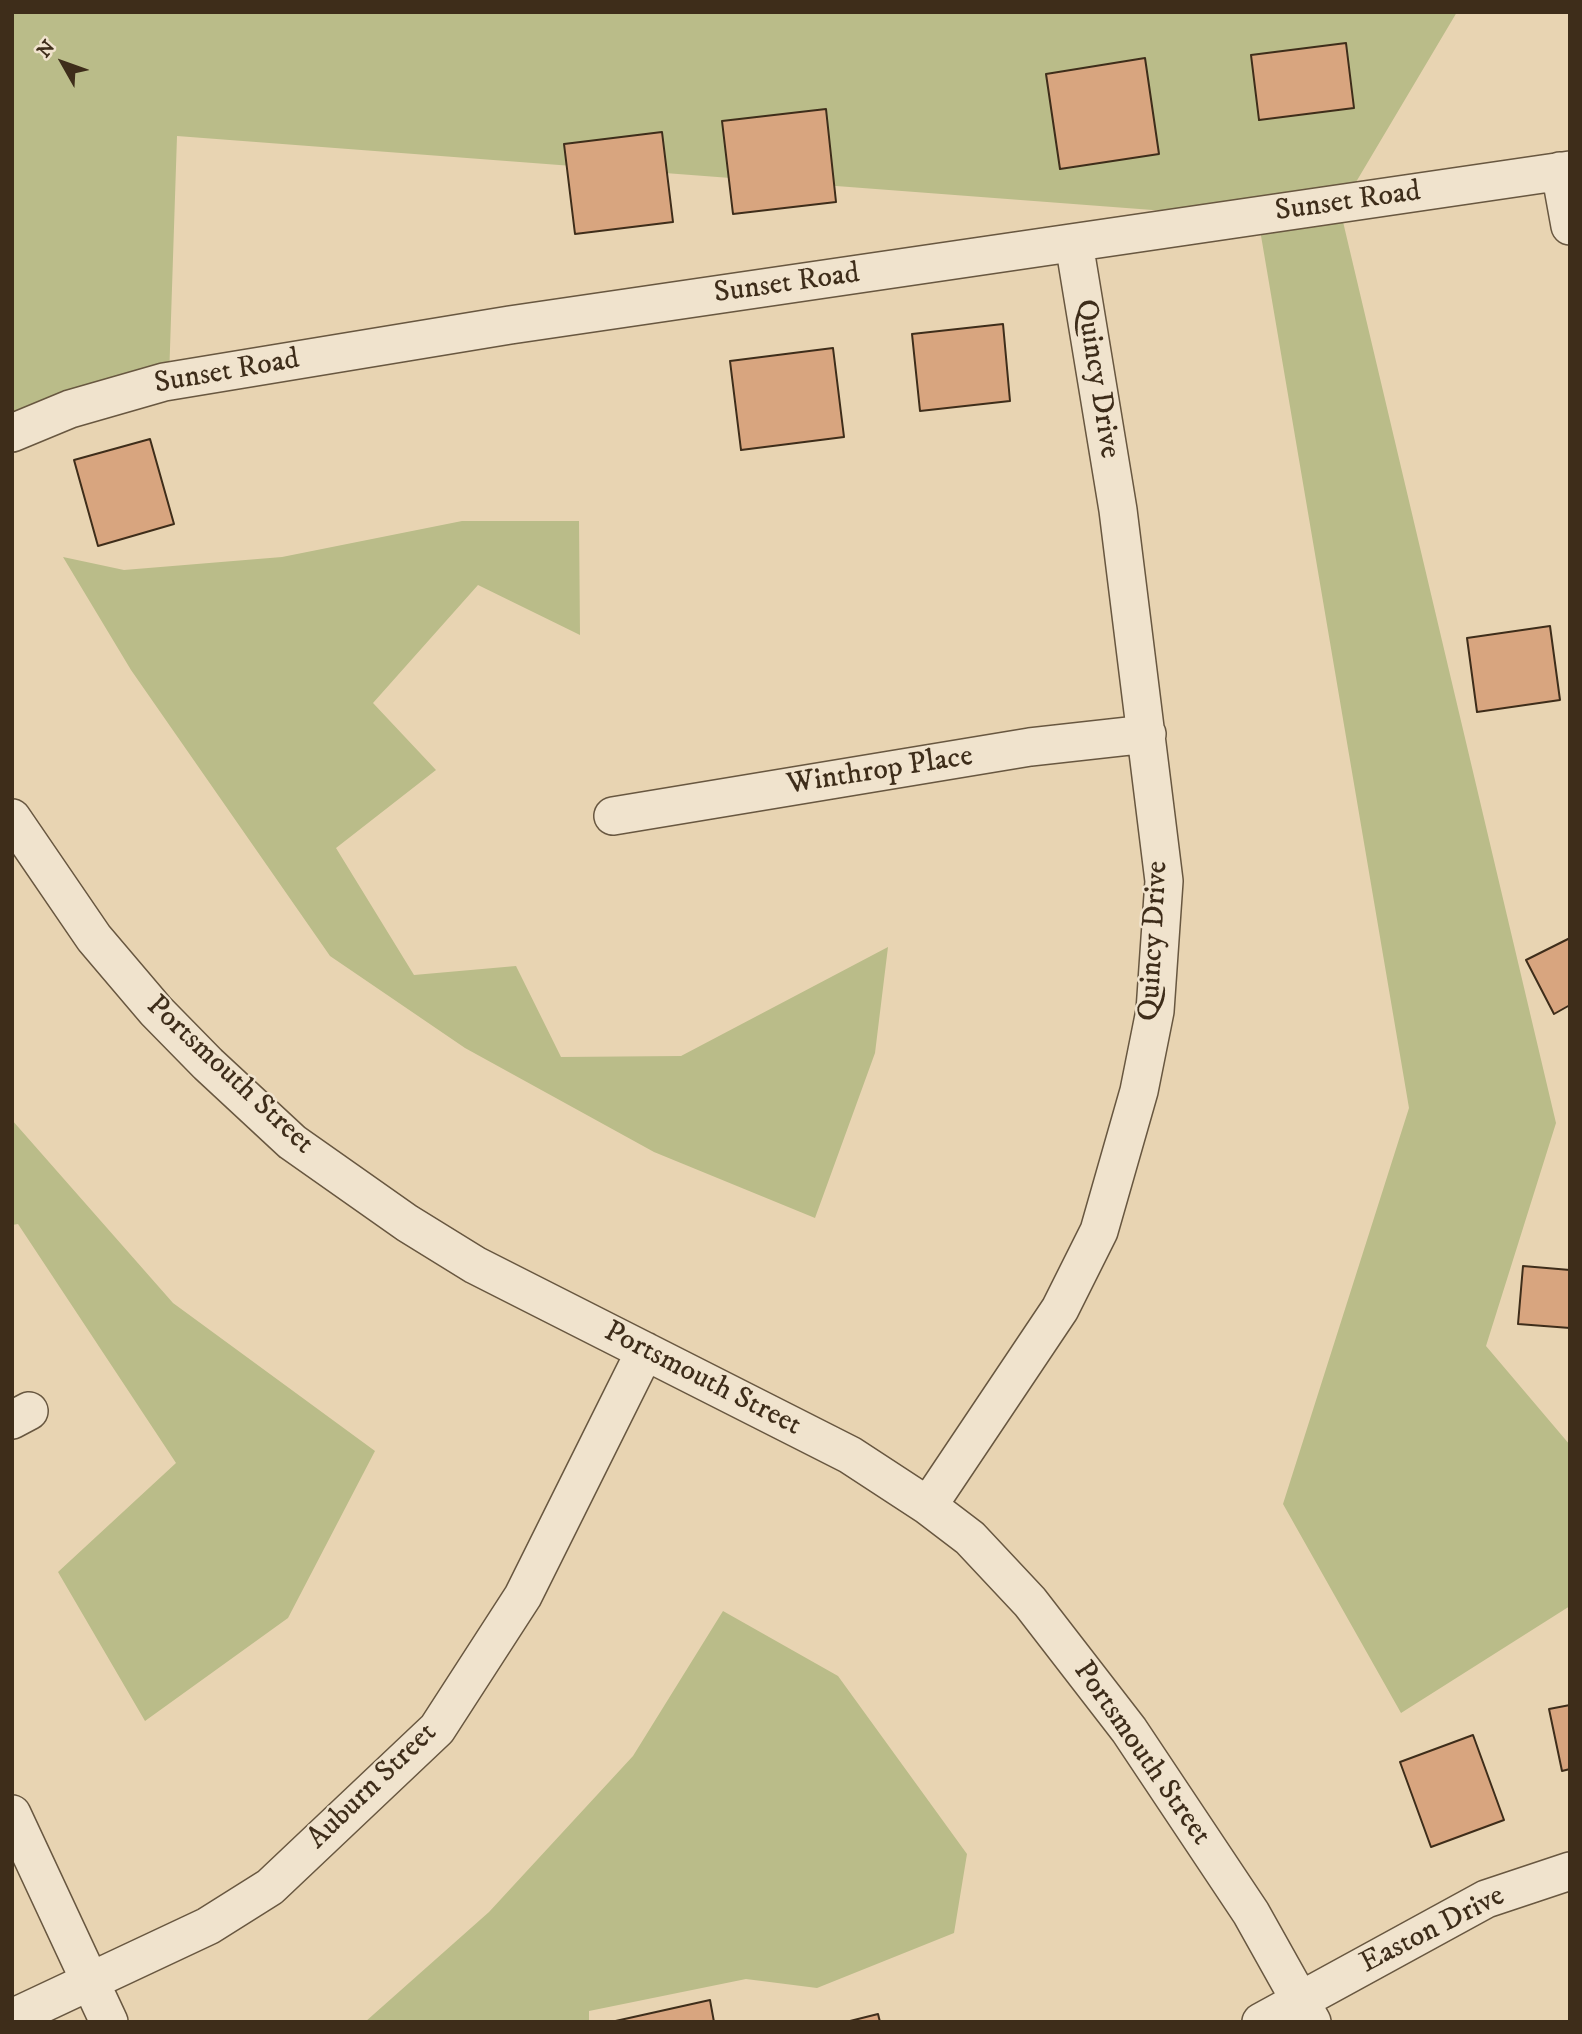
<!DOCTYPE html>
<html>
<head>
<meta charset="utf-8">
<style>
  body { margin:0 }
  #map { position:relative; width:1582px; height:2034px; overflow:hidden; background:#e8d4b2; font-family:"IM FELL DW Pica",serif }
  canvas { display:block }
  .frame { position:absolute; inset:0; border:14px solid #3e2d1a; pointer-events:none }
  .north { position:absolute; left:28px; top:28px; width:70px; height:70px; -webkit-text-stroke:5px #f0e3cd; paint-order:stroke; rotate:310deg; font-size:19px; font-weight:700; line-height:28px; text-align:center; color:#3e2d1a }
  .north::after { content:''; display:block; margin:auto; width:24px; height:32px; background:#3e2d1a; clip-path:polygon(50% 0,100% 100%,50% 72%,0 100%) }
</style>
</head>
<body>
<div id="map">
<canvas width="1582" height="2034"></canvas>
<div class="frame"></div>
<div class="north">N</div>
</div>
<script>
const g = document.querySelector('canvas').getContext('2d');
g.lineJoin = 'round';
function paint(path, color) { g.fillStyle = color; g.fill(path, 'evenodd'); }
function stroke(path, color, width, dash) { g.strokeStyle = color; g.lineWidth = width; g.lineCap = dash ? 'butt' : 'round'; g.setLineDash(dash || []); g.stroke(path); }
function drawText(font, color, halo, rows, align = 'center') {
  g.font = font + ' "IM FELL DW Pica",serif'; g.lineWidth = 5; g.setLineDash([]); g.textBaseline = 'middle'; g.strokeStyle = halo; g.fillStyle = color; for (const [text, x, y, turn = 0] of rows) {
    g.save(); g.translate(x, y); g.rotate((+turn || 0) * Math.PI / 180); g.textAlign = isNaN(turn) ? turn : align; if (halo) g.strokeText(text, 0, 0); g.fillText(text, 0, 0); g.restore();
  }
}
const green = new Path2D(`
  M12,12h1445l-117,197 216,914 -70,223 84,99v161l-169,107 -118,-209 126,-396 -151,-890 -1081,-82 -8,243 -157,59z
  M462,521h117l1,114 -102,-50 -105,118 63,67 -100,78 78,127 102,-9 45,91 120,-1 207,-109 -13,106 -60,165 -161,-66 -189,-104 -135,-92 -199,-286 -68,-113 61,13 158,-13z
  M12,1120l161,183 202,148 -87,167 -143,103 -87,-149 118,-109 -158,-239 -6,1z
  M723,1611l115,65 129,178 -13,79 -137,55 -71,-9 -157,32v11h-224l124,-110 144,-156z`);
const building = new Path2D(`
  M1346,43l8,65 -95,12 -8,-65z
  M1145,58l14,96 -99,15 -14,-95z
  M826,109l10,93 -103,12 -11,-93z
  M662,132l11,90 -98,12 -11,-90z
  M1003,324l7,77 -90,10 -8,-77z
  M833,348l11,89 -103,13 -11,-89z
  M150,439l24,85 -76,22 -24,-86z
  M1550,626l10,74 -83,12 -10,-74z
  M1570,938v67l-16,9 -28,-54z
  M1523,1266l47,4v58l-52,-4z
  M1570,1705v64l-8,2 -13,-62z
  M1473,1735l31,85 -73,27 -31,-85z
  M710,2000l4,22h-103z
  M878,2014l2,8h-34z`);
const minor = new Path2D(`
  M1560,171l10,55
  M12,433l58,-24 94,-27 346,-57 1060,-155
  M613,816l417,-69 117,-13
  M12,818l82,120 62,73 52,53 84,78 115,81 68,42 375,190 78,51 42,32 60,64 99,128 122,183 61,109
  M12,1420l17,-9
  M928,1506l132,-197 39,-78 40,-140 16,-80 9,-130 -46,-371 -44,-267
  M12,1814l97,208
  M12,2018l196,-92 62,-39 167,-158 86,-133 122,-245
  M1261,2022l225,-123 84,-28`);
const streetNames = [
  ["Sunset Road",1348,203,-8],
  ["Sunset Road",787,285,-8],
  ["Sunset Road",227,373,-10],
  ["Quincy Drive",1096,379,81],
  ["Winthrop Place",880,772,-9],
  ["Quincy Drive",1155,941,-87],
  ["Portsmouth Street",229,1076,43],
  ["Portsmouth Street",702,1380,27],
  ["Portsmouth Street",1141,1754,55],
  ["Auburn Street",373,1787,-44],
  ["Easton Drive",1433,1931,-27]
];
paint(green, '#babc89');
paint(building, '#d8a57f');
stroke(building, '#3e2d1a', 2);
stroke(minor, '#685740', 40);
stroke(minor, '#f0e3cd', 37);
drawText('30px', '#3e2d1a', '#f0e3cd', streetNames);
</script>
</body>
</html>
